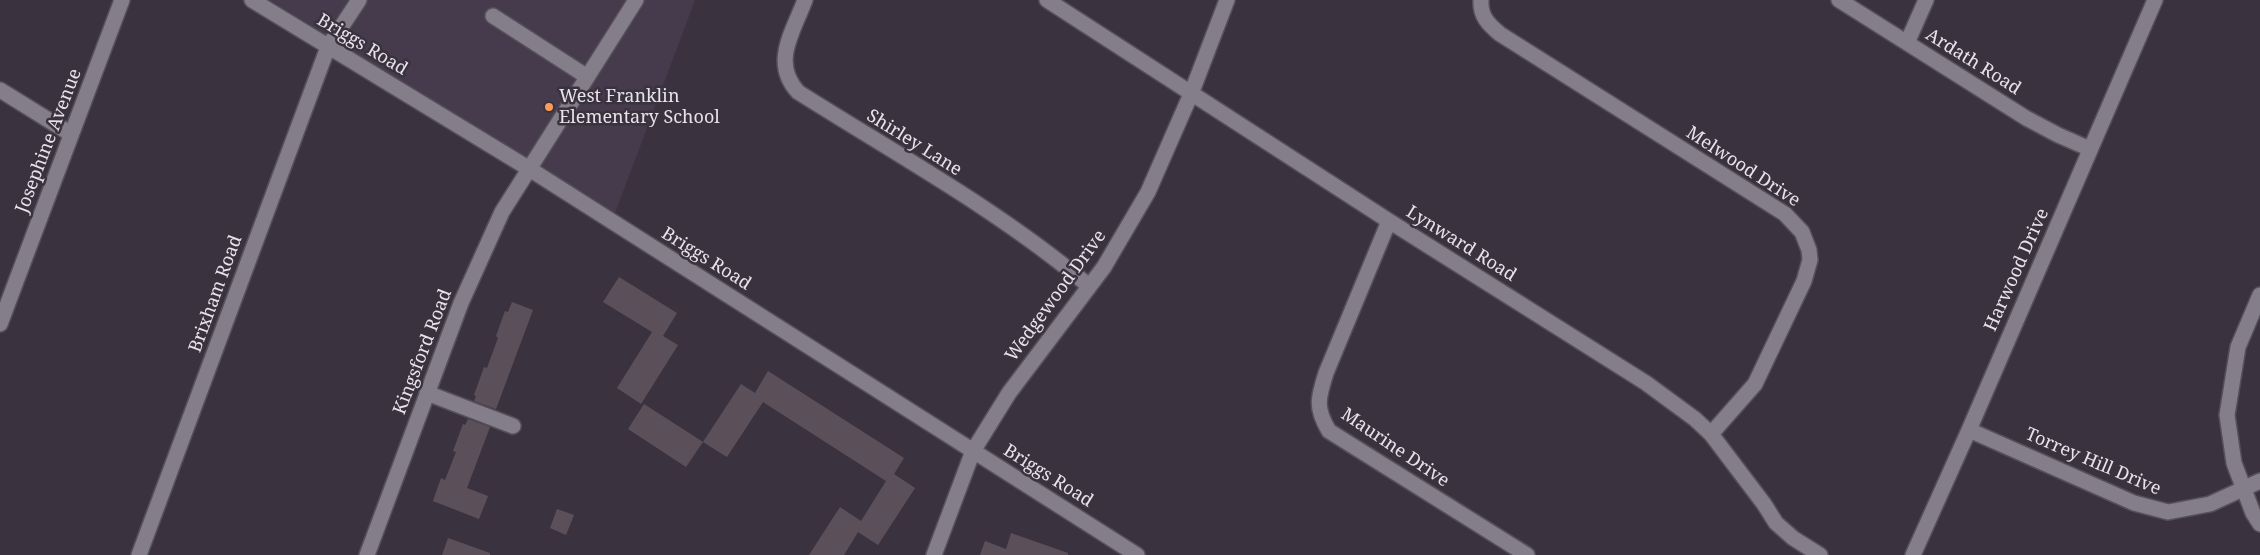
<!DOCTYPE html>
<html>
<head>
<meta charset="utf-8">
<style>
  body { margin:0 }
  canvas { display:block; background:#3a333f }
</style>
</head>
<body>
<canvas width="2260" height="555"></canvas>
<script>
const g = document.querySelector('canvas').getContext('2d');
g.lineJoin = 'round';
function paint(path, color) { g.fillStyle = color; g.fill(path, 'evenodd'); }
function stroke(path, color, width, dash) { g.strokeStyle = color; g.lineWidth = width; g.lineCap = dash ? 'butt' : 'round'; g.setLineDash(dash || []); g.stroke(path); }
function drawText(font, color, halo, rows, align = 'center') {
  g.font = font + ' "Noto Serif",serif'; g.lineWidth = 5; g.setLineDash([]); g.textBaseline = 'middle'; g.strokeStyle = halo; g.fillStyle = color; for (const [text, x, y, turn = 0] of rows) {
    g.save(); g.translate(x, y); g.rotate((+turn || 0) * Math.PI / 180); g.textAlign = isNaN(turn) ? turn : align; if (halo) g.strokeText(text, 0, 0); g.fillText(text, 0, 0); g.restore();
  }
}
const built = new Path2D(`
  M270,0h425l-80,213z`);
const building = new Path2D(`
  M619,277l58,36 -14,23 15,9 -37,59 -24,-16 35,-56 -49,-30z
  M512,302l21,8 -37,99 -22,-8 2,-5 -2,-1 10,-28 3,1 11,-30 -2,-2 9,-25 3,1z
  M768,371l136,87 -10,16 21,14 -37,57 -20,-13 -14,23h-35l31,-48 21,14 25,-40 -123,-79 -36,55 -24,-15 38,-58 14,9z
  M644,404l59,38 -17,25 -58,-38z
  M468,419l22,8 -23,61 21,8 -9,23 -46,-18 8,-23 4,2 11,-28 -3,-1 10,-27 2,1z
  M557,509l17,6 -8,20 -16,-7z
  M1011,533l57,20v2h-88l5,-14 21,8z
  M448,538l42,15v2h-48z`);
const minor = new Path2D(`
  M252,0l276,168 609,387
  M805,0c-12,32 -34,63 -7,92 98,62 202,119 291,194
  M1047,0l342,221 257,162 49,36 16,15 53,70 12,19 17,15 27,17
  M1481,0c-1,16 7,24 19,34l285,180 17,18 7,18 1,10 -6,21 -49,103 -44,50
  M1839,0l187,118 32,17 32,14
  M493,16l93,60
  M1907,43l19,-43
  M0,90l71,44
  M1389,221l-63,152c-8,25 -11,35 3,58l198,124
  M2260,295l-22,52 -11,68 7,48 19,50 7,11
  M0,324l122,-324
  M427,393l86,33
  M1969,430l165,73 34,9 42,-8 50,-23
  M139,555l189,-508 31,-47
  M367,555l94,-252 41,-91 134,-212
  M934,555l39,-104 36,-58 95,-126 44,-75 43,-98 36,-94
  M1913,555l56,-125 186,-430`);
const markers = [
  [549,107,5,"#fe9b59"]
];
const streetNames = [
  ["Briggs Road",362,45,31],
  ["Ardath Road",1973,62,32],
  ["Josephine Avenue",49,141,-69],
  ["Shirley Lane",914,143,32],
  ["Melwood Drive",1743,167,33],
  ["Lynward Road",1461,244,32],
  ["Briggs Road",706,259,32],
  ["Harwood Drive",2017,270,-66],
  ["Brixham Road",216,294,-70],
  ["Wedgewood Drive",1056,296,-54],
  ["Kingsford Road",423,352,-69],
  ["Maurine Drive",1395,448,34],
  ["Torrey Hill Drive",2093,462,23],
  ["Briggs Road",1048,476,32]
];
const poiNames = [
  ["West Franklin",559,97],
  ["Elementary School",559,118]
];
paint(built, '#453b4c');
paint(building, '#5b505a');
stroke(minor, '#544f58', 18);
stroke(minor, '#847d8a', 15);
for (const [x, y, r, color] of markers) { const dot = new Path2D(); dot.arc(x, y, r, 0, 2 * Math.PI); g.fillStyle = color; g.fill(dot); stroke(dot, '#3a333f', 2); }
drawText('18px', '#e7e3ea', '#3a333f', streetNames);
drawText('18px', '#e7e3ea', '#3a333f', poiNames, 'left');
</script>
</body>
</html>
